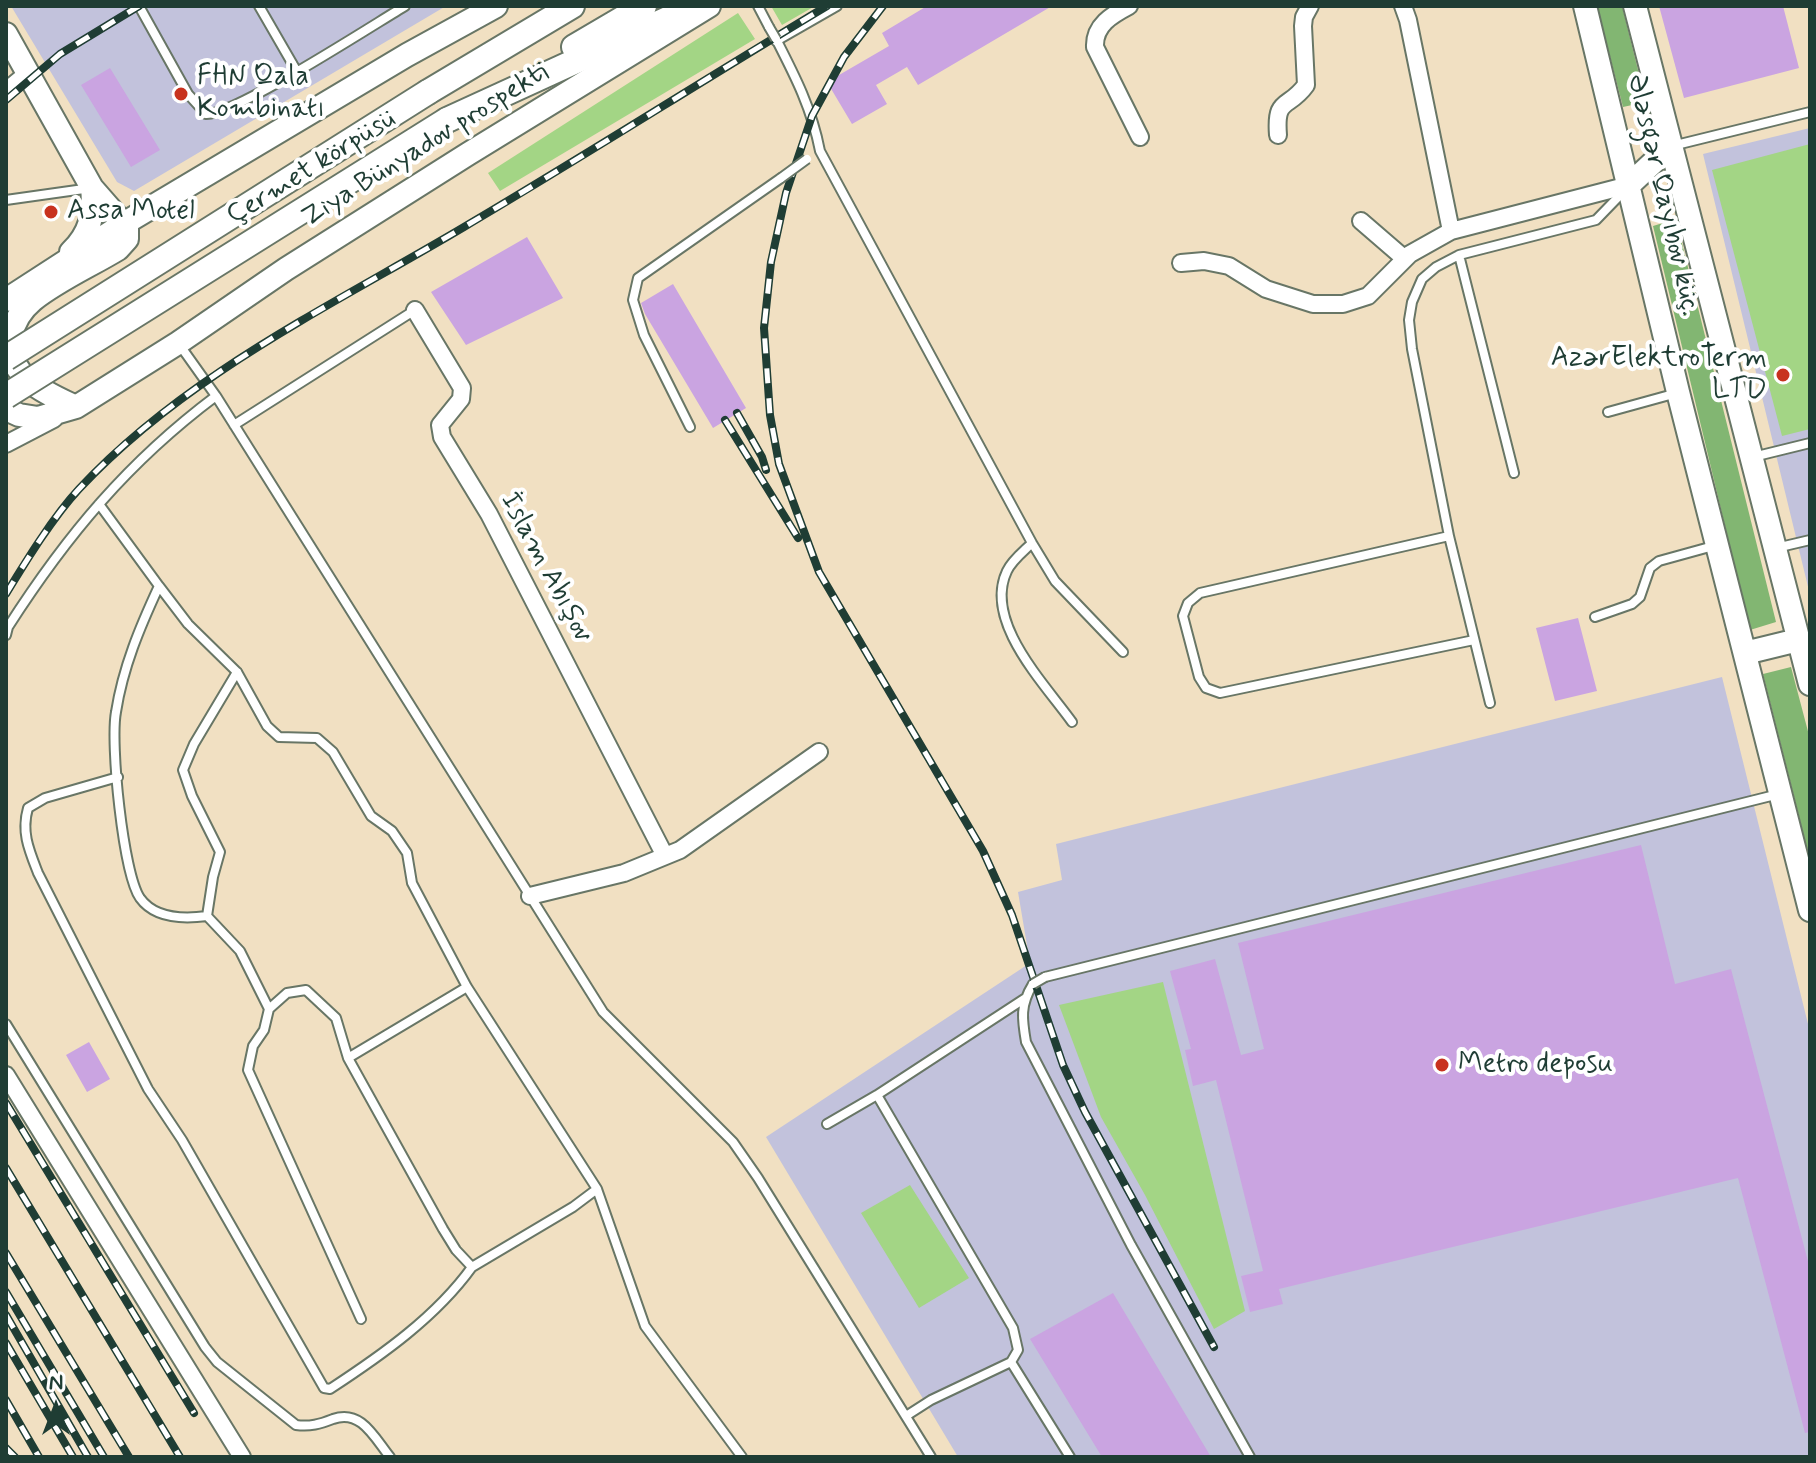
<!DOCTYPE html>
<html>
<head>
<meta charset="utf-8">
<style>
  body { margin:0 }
  #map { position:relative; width:1816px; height:1463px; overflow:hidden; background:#f1e0c2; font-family:Mynerve,sans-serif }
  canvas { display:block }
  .frame { position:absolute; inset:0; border:8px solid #1f3d34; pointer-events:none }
  .north { position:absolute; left:16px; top:1367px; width:80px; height:80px; -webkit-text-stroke:6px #fff; paint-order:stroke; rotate:0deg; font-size:22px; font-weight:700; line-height:32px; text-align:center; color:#1f3d34 }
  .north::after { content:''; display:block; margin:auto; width:28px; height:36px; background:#1f3d34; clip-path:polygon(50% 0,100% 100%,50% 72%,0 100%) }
</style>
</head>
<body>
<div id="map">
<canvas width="1816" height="1463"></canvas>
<div class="frame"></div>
<div class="north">N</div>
</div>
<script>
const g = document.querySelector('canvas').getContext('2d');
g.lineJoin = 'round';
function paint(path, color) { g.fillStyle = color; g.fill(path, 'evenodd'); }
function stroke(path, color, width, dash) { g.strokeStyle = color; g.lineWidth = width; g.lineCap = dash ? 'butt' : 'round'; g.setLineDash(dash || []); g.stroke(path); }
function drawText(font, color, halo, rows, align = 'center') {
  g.font = font + ' Mynerve,sans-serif'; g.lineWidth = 8; g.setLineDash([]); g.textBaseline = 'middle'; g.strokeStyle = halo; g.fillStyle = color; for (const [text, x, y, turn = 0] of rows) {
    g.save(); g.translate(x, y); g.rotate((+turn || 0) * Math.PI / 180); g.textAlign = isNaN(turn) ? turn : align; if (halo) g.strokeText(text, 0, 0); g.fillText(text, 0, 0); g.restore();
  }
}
const industrial = new Path2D(`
  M11,6h435l-312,185 -17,-9z
  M1810,128v467l-107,-441z
  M1722,677l88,355v425h-852l-192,-320 264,-174 -12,-71 44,-12 -6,-36z`);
const green = new Path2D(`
  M771,6h44l-33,19z
  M738,13l17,26 -255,152 -12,-18z
  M1810,144v285l-28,7 -70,-266z
  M1163,982l82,329 -31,18 -69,-134 -44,-78 -42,-112z
  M910,1185l59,93 -50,30 -58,-95z`);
const forest = new Path2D(`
  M1597,6h25l24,96 -23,5z
  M1676,219l100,403 -26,8 -97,-404z
  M1791,667l19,72v121l-47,-186z`);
const building = new Path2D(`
  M927,6h125l-134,79 -11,-18 -31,18 11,19 -35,20 -25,-42 62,-36 -7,-13z
  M1659,6h124l16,62 -115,30z
  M110,68l50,82 -29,17 -50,-82z
  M527,237l36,61 -97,47 -35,-53z
  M673,284l73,124 -33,20 -68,-114 -4,-11z
  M1578,618l19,73 -42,10 -19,-73z
  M1641,845l34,139 56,-15 79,300v163l-5,1 -67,-255 -459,111 4,15 -33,8 -9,-36 22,-5 -47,-191 -23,6 -8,-36 6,-1 -21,-78 45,-12 26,96 23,-6 -26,-106z
  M89,1042l21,37 -23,13 -21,-37z
  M1113,1293l98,164h-109l-72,-118z`);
const lane = new Path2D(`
  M139,6l49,88 18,20c27,2 167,-89 199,-108
  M259,6l37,64
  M758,6l11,21
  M776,39c19,37 36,70 44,112l212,392 23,38 68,71
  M776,41l61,-35
  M1672,146l138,-34
  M6,200l85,-12
  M1459,255l55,218
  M179,344l37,52 387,616 130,130 25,36 173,279
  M1608,412l69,-19
  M234,425l181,-115
  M690,427l-46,-92 -11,-35 5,-22 143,-100
  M1753,457l57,-14
  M99,504l60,82c-19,41 -36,81 -43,126 -6,31 7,161 24,186 15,21 45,21 67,18
  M1449,536l-249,57 -12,10 -5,13 16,61 7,11 14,5 254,-53
  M1032,543c-8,8 -20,17 -25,28 -24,50 37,112 65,151
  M1776,548l34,-8
  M159,586l29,38 49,48 30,54 12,11 38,1 16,14 38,64 21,15 15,22 5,30 55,104 130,202
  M1595,617l37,-13 8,-7 10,-29 9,-7 58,-16
  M6,635l2,-8c59,-92 120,-165 208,-231
  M237,672l-43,72 -11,26 9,26 28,56 -7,25 -6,39 33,35 29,58 -5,21 -11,16 -5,24 113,249
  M1490,703l-41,-167 -37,-187 -3,-29 3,-18 10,-23 14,-12 23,-12 137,-35 30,-31
  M118,777l-73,21 -17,10c-7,24 1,42 10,65l110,216 34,51 142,248 6,1c52,-34 106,-72 142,-122
  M1045,977l734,-183
  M1033,984c-13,21 -11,35 -7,58l105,203 119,212
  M269,1009l18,-16 19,-3 30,28 12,40 95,171 13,21 16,17 101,-60 24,-18 48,137 97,131
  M6,1024l199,323 12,15 79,63c14,2 24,-1 37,-6 28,-10 41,18 57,38
  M348,1058l119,-71
  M877,1095l136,233 5,22 -7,12 -80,38 -25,16
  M827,1124l50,-29 147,-96
  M1011,1362l59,95`);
const street = new Path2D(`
  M1129,6c-17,9 -35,19 -34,41l45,90
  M1403,6l5,14 43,211 178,-46
  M6,91l23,-19
  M1278,135c-3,-39 10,-25 28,-50l-3,-59 1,-9 6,-11
  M1361,221l44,38
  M1181,263l23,-2 25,5 37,23 47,15h30l25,-8 42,-42 41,-23
  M415,310l47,78 -1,11 -21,26 2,12 47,77 176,342
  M6,444l48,-25
  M530,896l94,-23 56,-23 139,-98
  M6,1075l236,382`);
const secondary = new Path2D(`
  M1585,6l93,386 132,518
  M1635,6l175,678
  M6,34l86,154 35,40v11l-9,10c-28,17 -60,31 -85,51 -12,10 -19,21 -22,36 -7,40 35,57 65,71
  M1629,185l42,-39
  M71,252c19,-18 24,-39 21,-64
  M6,300l119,-77 282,-168 89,-49
  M6,409l13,6 19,3 38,-11 102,-64 108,-74 182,-115 241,-148
  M1745,653l53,-13`);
const primary = new Path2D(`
  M574,47l70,-41
  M428,92l144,-86
  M447,120l249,-114`);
const rail = new Path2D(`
  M883,6l-39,51 -32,59 -26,77 -15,69 -7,66 6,87 9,49 40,108 164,279 29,64 51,150 22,47 129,235
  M6,100l54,-46 79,-48
  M737,413l25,44 4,13
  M725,420l73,118
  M6,594c20,-33 47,-77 73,-105 106,-114 252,-183 385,-262 122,-72 241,-148 363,-221
  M6,1103l188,310
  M6,1168l174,289
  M6,1253l123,204
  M6,1292l98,165
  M6,1315l82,142
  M6,1343l67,114
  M6,1400l33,57
  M6,1448l9,9`);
const laneBridge = new Path2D(`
  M769,27l7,12
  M781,178l26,-19
  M1033,984l12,-7`);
const primaryBridge = new Path2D(`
  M6,358l422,-266
  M6,396l441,-276`);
const markers = [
  [181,94,8,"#c8321e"],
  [51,212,8,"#c8321e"],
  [1783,375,8,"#c8321e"],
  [1442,1065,8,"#c8321e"]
];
const poiNames = [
  ["FHN Qala",197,78],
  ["Kombinatı",197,110],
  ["Assa Motel",67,212],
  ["AzərElektroTerm",1767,359,"right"],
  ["LTD",1767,391,"right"],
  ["Metro deposu",1458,1065]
];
const streetNames = [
  ["Ziya Bünyadov prospekti",426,146,-32],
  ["Çermet körpüsü",312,169,-32],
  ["Ələsgər Qayıbov küç.",1662,195,77],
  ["İslam Abışov",545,568,62]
];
paint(industrial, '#c2c2dc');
paint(green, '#a3d585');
paint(forest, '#82b672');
paint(building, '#caa4e1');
stroke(lane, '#687666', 12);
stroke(street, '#687666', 20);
stroke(secondary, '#687666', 26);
stroke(primary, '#687666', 28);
stroke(lane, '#fff', 8);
stroke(street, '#fff', 16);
stroke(secondary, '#fff', 22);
stroke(primary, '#fff', 24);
stroke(rail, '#1f3d34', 8);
stroke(rail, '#fff', 5, [15]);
stroke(laneBridge, '#687666', 12, []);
stroke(primaryBridge, '#687666', 28, []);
stroke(laneBridge, '#fff', 8);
stroke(primaryBridge, '#fff', 24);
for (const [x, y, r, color] of markers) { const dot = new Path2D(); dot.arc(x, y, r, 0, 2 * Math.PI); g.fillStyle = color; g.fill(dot); stroke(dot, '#fff', 3); }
drawText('28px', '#1f3d34', '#fff', poiNames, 'left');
drawText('28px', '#1f3d34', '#fff', streetNames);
</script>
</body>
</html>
